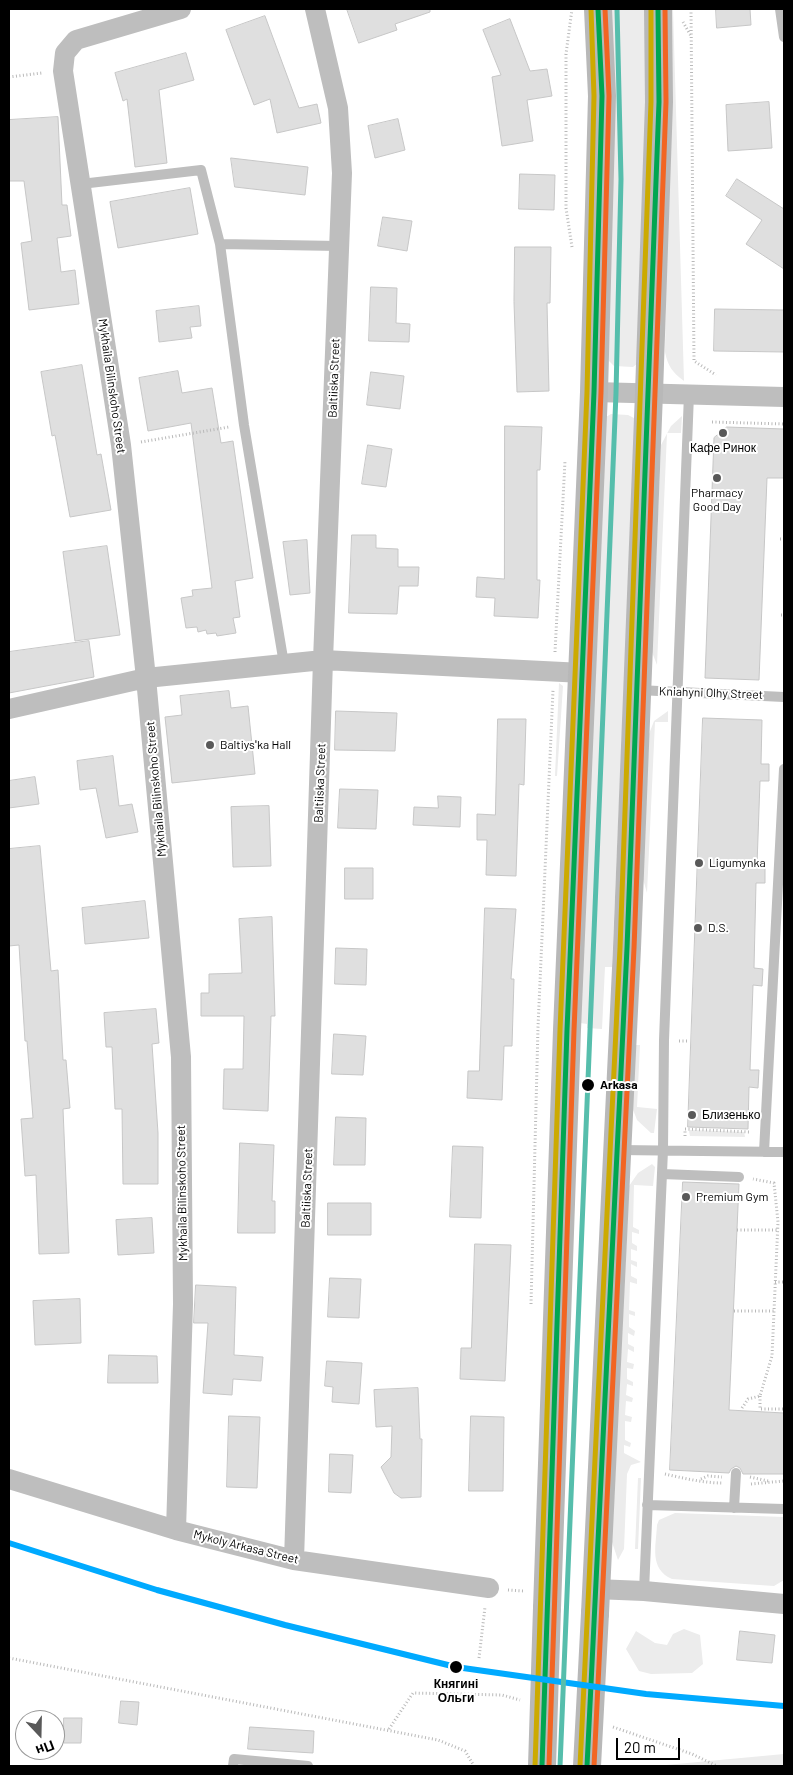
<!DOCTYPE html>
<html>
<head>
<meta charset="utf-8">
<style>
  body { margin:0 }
  #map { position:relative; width:793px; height:1775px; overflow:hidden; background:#fff; font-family:Barlow,sans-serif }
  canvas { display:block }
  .frame { position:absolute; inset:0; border:10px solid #000; pointer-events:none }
  .north { position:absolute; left:15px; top:1710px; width:50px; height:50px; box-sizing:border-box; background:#fff; border:1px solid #999; border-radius:50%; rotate:159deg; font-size:14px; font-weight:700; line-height:20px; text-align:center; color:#000 }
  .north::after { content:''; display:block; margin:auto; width:18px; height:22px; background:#595959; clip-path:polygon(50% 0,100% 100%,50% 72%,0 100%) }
  .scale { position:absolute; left:616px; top:1738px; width:64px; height:22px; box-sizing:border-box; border:2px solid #000; border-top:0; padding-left:6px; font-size:15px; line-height:18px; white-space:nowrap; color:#000; -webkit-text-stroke:4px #fff; paint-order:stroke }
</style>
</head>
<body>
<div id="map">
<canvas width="793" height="1775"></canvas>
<div class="frame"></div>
<div class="north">Пн</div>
<div class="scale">20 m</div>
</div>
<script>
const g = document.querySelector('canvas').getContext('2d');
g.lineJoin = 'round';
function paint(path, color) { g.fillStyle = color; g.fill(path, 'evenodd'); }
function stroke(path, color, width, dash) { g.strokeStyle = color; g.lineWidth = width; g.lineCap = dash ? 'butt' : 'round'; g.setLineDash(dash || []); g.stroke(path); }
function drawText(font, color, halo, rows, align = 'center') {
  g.font = font + ' Barlow,sans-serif'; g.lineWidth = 4; g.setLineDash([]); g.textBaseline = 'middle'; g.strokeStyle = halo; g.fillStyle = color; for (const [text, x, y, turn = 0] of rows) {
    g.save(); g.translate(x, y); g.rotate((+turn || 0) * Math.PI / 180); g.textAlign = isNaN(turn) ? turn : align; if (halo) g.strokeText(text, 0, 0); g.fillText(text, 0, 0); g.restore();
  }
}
const green = new Path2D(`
  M608,9h37l2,49 -9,305 -5,4 -19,-1 -5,-5 -1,-8z
  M667,9h6l11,372c-12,-9 -16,-15 -19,-29l4,-253z
  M611,414l17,1 6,3 1,8 -23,541h-7l-3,62 -15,-1v-4l-7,-1 26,-606z
  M682,416l-1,17h-14l-10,232 -5,-13 9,-207 10,-19z
  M559,683l4,3 -6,90h-2z
  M668,711v11h-13l-8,171 -4,-14 6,-145 5,-13z
  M635,1045h5l-3,62 20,2 -3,24h-3l-14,-13 -5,-13z
  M690,1130l54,2 1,5 -55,-1 -1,-5z
  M652,1164l3,3 -2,19 -19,-1 -1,42 6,3v4l-7,-2v11l5,3v5l-6,-2v11l6,2v5l-6,-3v12l6,3v5l-7,-2 -1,28 6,2v4l-6,-2v13l6,4 -1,5 -6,-3v11l6,3v5l-6,-3 -1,13 7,2 -1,5 -6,-1v11l6,3v4l-6,-2 -1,11 7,3 -1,4 -6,-1 -1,14 7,2 -1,5 -6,-1v19l6,3 -1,4 -6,-2v8l17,9 -10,3 -4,9 -3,75 -6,11 -6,-18 17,-356 9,-13z
  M638,1478h3l-3,71h-3z
  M675,1513l109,4v63l-10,6 -102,-7c-23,-10 -16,-33 -15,-54l2,-5z
  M684,1629l16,6 3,29 -11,9 -41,1 -12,-3 -13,-22 10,-18 19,12 12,2 6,-11z
  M784,1754v12h-129z`);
const building = new Path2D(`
  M347,9h83v3l-35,12 2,6 -38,13z
  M716,9h34l1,16 -34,3z
  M265,16l34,92 18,-4 4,19 -44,10 -7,-34 -16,6 -28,-75z
  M510,19l20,52 17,-2 5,27 -25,4 6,41 -31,5 -10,-69 9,-2 -18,-45z
  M186,53l8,27 -35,10 8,73 -32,4 -8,-68 -4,2 -8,-28z
  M769,102l3,46 -44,3 -2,-46z
  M58,117l4,88h5l4,31 -14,2 4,34 14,-2 4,34 -50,6 -8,-67 11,-2 -8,-60h-15v-61z
  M398,119l7,31 -30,8 -7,-32z
  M231,158l77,9 -3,28 -70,-8z
  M520,174l35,1 -1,35 -35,-1z
  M737,179l47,30v60l-38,-25 16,-24 -36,-24z
  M190,188l8,46 -80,14 -8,-46z
  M383,217l29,4 -5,30 -29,-5z
  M515,247h36l-1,56h-3l2,88 -32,1 -3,-90z
  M371,287l26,1 -1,35 14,1 -1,18 -40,-1z
  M199,306l2,20 -11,1 2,11 -33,4 -3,-31z
  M715,309l69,1v42l-70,-1z
  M82,365l15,90 4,-1 10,56 -41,7 -15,-82 -3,1 -11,-64z
  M178,371l4,22 30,-5 9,55 12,-2 20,137 -18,3 5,36 -7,1 3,15 -19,3 -1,-3 -9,1 -1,-4 -8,2 -1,-5 -11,1 -5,-30 12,-2 -1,-6 20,-2 -21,-165 -43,8 -9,-53z
  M371,372l33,4 -4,33 -33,-4z
  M505,426l37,1 -2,43h-3v110h3l-2,38 -44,-2 1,-18 -19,-1 1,-20 27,2z
  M727,427l57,2v49h-17l-8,202 -54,-2 9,-240z
  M368,445l24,4 -6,38 -24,-3z
  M352,535h24v13l22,1v18h21l-1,19h-19l-2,28 -48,-1z
  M307,540l3,53 -20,2 -7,-53z
  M107,546l13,89 -45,6 -12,-89z
  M89,641l5,36 -85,16v-41z
  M229,691l2,17 17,-2 7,68 -83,9 -7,-66 17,-2 -2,-19z
  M336,711l61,2 -2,38 -60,-1z
  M703,718l59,2 -1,44h8v17h-9l-3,84 8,1v17h-9l-2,85 9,1 -1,17 -9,-1 -3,85h9l-1,18 -9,-1 -1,42 -60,-2z
  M498,719h28l-2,66 -5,-1 -3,92 -30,-1 1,-35h-10v-26l18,1z
  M113,756l6,50 13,-2 6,28 -32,6 -10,-50 -16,2 -3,-29z
  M35,777l4,27 -30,4v-27z
  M340,789l38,1 -2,39 -38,-1z
  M438,796l23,1 -1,30 -47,-2 1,-18 24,1z
  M269,806l2,60 -38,1 -2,-60z
  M40,846l11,125 7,-1 5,90h3l4,48 -7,1 6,144 -30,1 -3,-79 -11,1 -2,-29 -2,-28 12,-1 -6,-77h-2l-6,-96 -10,1v-97z
  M345,868h28v31h-28z
  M145,901l4,37 -64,6 -3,-36z
  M485,908l31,1 -5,70h3l-2,67h-8l-2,54 -35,-2 1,-27h11z
  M272,917l3,99h-4l-3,95 -45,-2 1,-40h19l1,-53h-43v-23h8v-19l33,-1 -3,-54z
  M336,948l31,1 -1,36 -31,-1z
  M156,1009l3,34 -7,1 6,89v51h-35l-1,-75h-7l-3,-62h-6l-2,-34z
  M334,1034l32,2 -3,39 -31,-1z
  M336,1117l30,1 -1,47h-31z
  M240,1143l34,2 -2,56h3v32h-37z
  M453,1146l30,1 -2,71 -31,-1z
  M683,1182l56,2 -10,226 55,3v61h-41l-3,-6 -4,-2 -5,3 -2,4 -59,-3z
  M328,1203h43v32h-43z
  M152,1218l2,35 -36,2 -2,-35z
  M475,1244l36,1 -6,136 -45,-2 1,-31h10z
  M330,1278l31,1 -2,39 -31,-1z
  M196,1285l40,2 -2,68 29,2 -2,24 -28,-2 -1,16 -29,-2 5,-70h-14z
  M80,1299l1,44 -46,2 -2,-44z
  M109,1355l48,1 1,27h-50z
  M327,1361l35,2 -3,41 -27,-2 1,-15 -8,-1z
  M418,1388l2,51h2l-1,58 -20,1 -7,-5 -13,-26 10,-10 1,-31 -16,1 -2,-37z
  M229,1416l31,1 -3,71 -30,-1z
  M471,1416l33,1 -1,74h-34z
  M330,1454l23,1 -2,38 -22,-1z
  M740,1631l35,4 -3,28 -35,-3z
  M121,1701l18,1 -2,23 -18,-2z
  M64,1718h18l-1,25h-17z
  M250,1727l64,4 -1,22 -65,-4z`);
const path = new Path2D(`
  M691,9l3,352 22,14
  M683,22l8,14
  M9,77l33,-4
  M572,247l-6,-39v-154l6,-45
  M712,422l72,2
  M141,442l88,-15
  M780,539h4
  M781,615h3
  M555,652l10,-191
  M679,1041h9
  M685,1129l65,3
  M685,1136v-7
  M737,1230h41
  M775,1282h9
  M531,1304l7,-277 15,-337
  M734,1311h40
  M760,1396v13h24
  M742,1408l6,-9 12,-3 12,-40 6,-134 -4,-39 -21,-4
  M665,1474c17,4 39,9 57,9
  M750,1477l18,4
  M701,1479l7,-3 14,1
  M751,1484l33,-3
  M508,1590l16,1
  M9,1658l429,82 27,11 9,15
  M479,1658l6,-51
  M613,1727l79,27 25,12
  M389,1729l24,-36 89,2 18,5`);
const lane = new Path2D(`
  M780,9l4,28
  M81,184l120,-14 19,74
  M284,664l-40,-239 -24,-181 119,2
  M638,690l146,7
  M619,1150l165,2
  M764,1152l20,-383
  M662,1174l77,3
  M647,1505l137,4
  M734,1508l2,-35
  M644,1591l19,-441 1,-110 25,-646
  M233,1766l1,-7 74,7`);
const street = new Path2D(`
  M594,392l190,5
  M9,709l137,-31 177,-18 260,13
  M9,1479l167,51 118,30 195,28
  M176,1530l7,-226 -2,-247 -35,-379 -25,-233 -58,-374 2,-18 11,-13 105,-31
  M294,1560l29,-900 19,-487 -4,-65 -23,-99
  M595,1589l49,2 140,13`);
const secondary = new Path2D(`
  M547,1608l20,-578 27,-638 8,-296 -4,-87
  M595,1613l32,-665 22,-555 10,-291 -1,-93`);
const secondaryBridge = new Path2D(`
  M542,1766l5,-158
  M587,1766l8,-153`);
const bus1 = new Path2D(`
  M542,1766l25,-736 27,-638 8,-296 -4,-87
  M587,1766l40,-818 32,-846 -1,-93`);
const bus2 = new Path2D(`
  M549,1766l25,-736 27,-638 8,-296 -4,-87
  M594,1766l40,-818 32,-846 -1,-93`);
const bus3 = new Path2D(`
  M535,1766l25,-736 27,-638 7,-296 -3,-87
  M580,1766l40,-818 31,-846v-93`);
const rail1 = new Path2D(`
  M9,1543l148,47 128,35 171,42 190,27 138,12`);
const tram1 = new Path2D(`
  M560,1766l56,-1373 5,-214 -4,-170`);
const markers = [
  [723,433,5,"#595959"],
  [717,478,5,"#595959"],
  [210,745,5,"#595959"],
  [699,863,5,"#595959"],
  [698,928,5,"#595959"],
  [588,1085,7,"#000"],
  [692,1115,5,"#595959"],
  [686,1197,5,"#595959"],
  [456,1667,7,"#000"]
];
const streetNames = [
  ["Baltiiska Street",334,378,-88],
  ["Mykhaila Bilinskoho Street",112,386,82],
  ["Kniahyni Olhy Street",711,693,2],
  ["Baltiiska Street",320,783,-88],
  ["Mykhaila Bilinskoho Street",156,789,-95],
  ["Baltiiska Street",307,1188,-88],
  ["Mykhaila Bilinskoho Street",182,1193,-91],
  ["Mykoly Arkasa Street",246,1547,14]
];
const poiNames = [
  ["Кафе Ринок",723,448,"center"],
  ["Pharmacy",717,493,"center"],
  ["Good Day",717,507,"center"],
  ["Baltiysʹka Hall",220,745],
  ["Ligumynka",709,863],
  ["D.S.",708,928],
  ["Близенько",702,1115],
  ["Premium Gym",696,1197]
];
const stopNames = [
  ["Arkasa",600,1085],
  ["Княгині",456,1684,"center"],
  ["Ольги",456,1698,"center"]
];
paint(green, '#ececec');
paint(building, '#dfdfdf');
stroke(building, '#c7c7c7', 1);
stroke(path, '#b9b9b9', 3, [1, 2.5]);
stroke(lane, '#bebebe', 10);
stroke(street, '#bebebe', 20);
stroke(secondary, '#b8b8b8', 28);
stroke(secondaryBridge, '#b8b8b8', 28);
stroke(bus1, '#00a651', 5);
stroke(bus2, '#f26522', 5);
stroke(bus3, '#ca0', 5);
stroke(rail1, '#0af', 6);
stroke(tram1, '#56beac', 5);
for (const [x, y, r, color] of markers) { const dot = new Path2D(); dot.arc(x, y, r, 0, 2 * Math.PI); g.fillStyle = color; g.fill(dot); stroke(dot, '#fff', 2); }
drawText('12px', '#000', '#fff', streetNames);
drawText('12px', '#000', '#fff', poiNames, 'left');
drawText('bold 12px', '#000', '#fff', stopNames, 'left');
</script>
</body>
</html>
